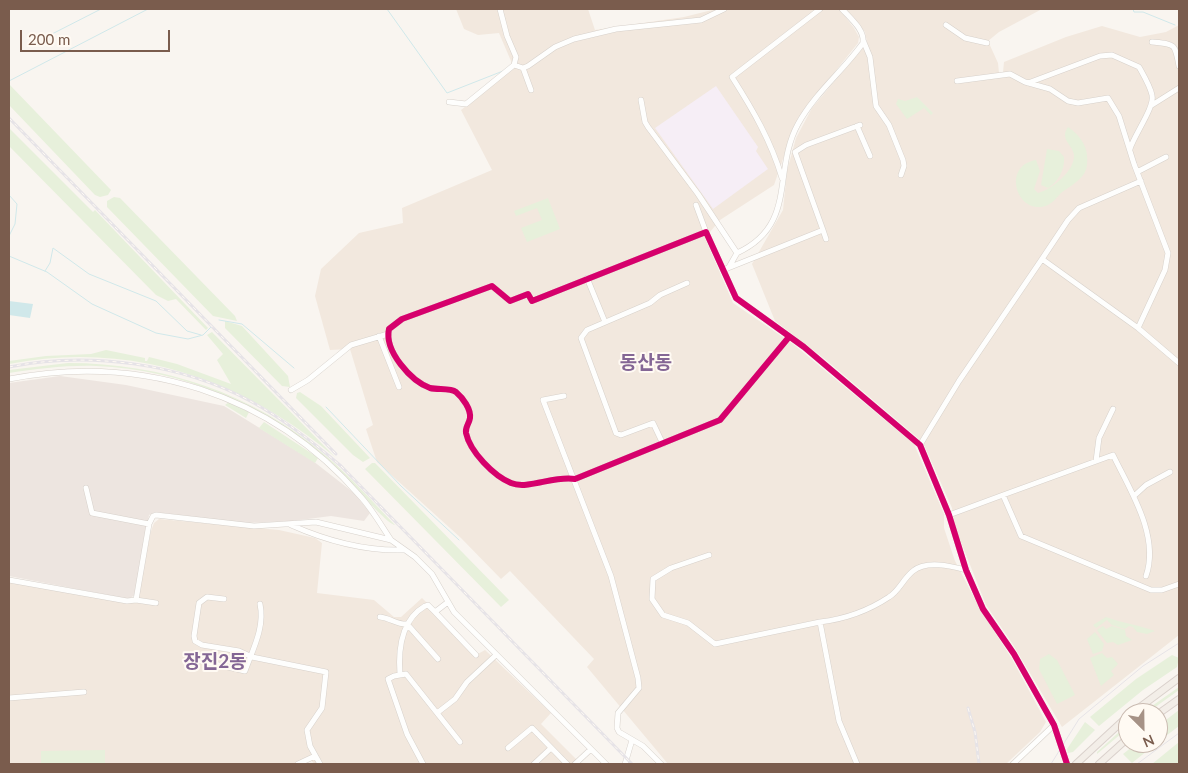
<!DOCTYPE html>
<html>
<head>
<meta charset="utf-8">
<style>
  body { margin:0 }
  #map { position:relative; width:1188px; height:773px; overflow:hidden; background:#f9f5f0; font-family:Lato,sans-serif }
  canvas { display:block }
  .frame { position:absolute; inset:0; border:10px solid #7a5c4d; pointer-events:none }
  .north { position:absolute; left:1118px; top:703px; width:50px; height:50px; box-sizing:border-box; background:#fffaf3; border:1px solid #cabbb1; border-radius:50%; rotate:157deg; font-size:14px; font-weight:700; line-height:20px; text-align:center; color:#7a5c4d }
  .north::after { content:''; display:block; margin:auto; width:18px; height:22px; background:#a69286; clip-path:polygon(50% 0,100% 100%,50% 72%,0 100%) }
  .scale { position:absolute; left:20px; top:30px; width:150px; height:22px; box-sizing:border-box; border:2px solid #7a5c4d; border-top:0; padding-left:6px; font-size:15px; line-height:18px; white-space:nowrap; color:#7a5c4d; -webkit-text-stroke:4px #fffaf3; paint-order:stroke }
</style>
</head>
<body>
<div id="map">
<canvas width="1188" height="773"></canvas>
<div class="frame"></div>
<div class="north">N</div>
<div class="scale">200 m</div>
</div>
<script>
const g = document.querySelector('canvas').getContext('2d');
g.lineJoin = 'round';
function paint(path, color) { g.fillStyle = color; g.fill(path, 'evenodd'); }
function stroke(path, color, width, dash) { g.strokeStyle = color; g.lineWidth = width; g.lineCap = dash ? 'butt' : 'round'; g.setLineDash(dash || []); g.stroke(path); }
function drawText(font, color, halo, rows, align = 'center') {
  g.font = font + ' Lato,"Noto Sans KR",sans-serif'; g.lineWidth = 4; g.setLineDash([]); g.textBaseline = 'middle'; g.strokeStyle = halo; g.fillStyle = color; for (const [text, x, y, turn = 0] of rows) {
    g.save(); g.translate(x, y); g.rotate((+turn || 0) * Math.PI / 180); g.textAlign = isNaN(turn) ? turn : align; if (halo) g.strokeText(text, 0, 0); g.fillText(text, 0, 0); g.restore();
  }
}
const residential = new Path2D(`
  M456,9h43l1,2 4,-2h84l7,21 89,-13 32,-8h123l15,19 5,9 -1,6 -56,70 -8,14 -20,58 -54,35 -15,18 28,65 60,41 121,100 30,70v14l11,33 25,48 32,50 34,63 -6,10 -34,32h-338l-81,-97 7,-8 -84,-88 -9,8 -40,-41 -84,-76 -11,-33 7,-4 -23,-76 -20,1 -15,-54 6,-27 38,-36 44,-10 -1,-15 90,-38 -31,-60 53,-42 -15,-35 -21,2 -14,-6z
  M845,9h197l-43,23 -11,9 10,22 1,10 4,-1 1,-10 62,-25 36,-11 38,11 26,-5 13,-7v610l-117,92 -50,-84 -26,-38 -31,-78 -3,-19 -27,-61 -6,-8 -93,-79 -51,-39 -23,-57 31,-54 4,-39 9,-33 16,-30 55,-65 -2,-11z
  M159,519l120,11 36,8 7,5 -5,50 57,7 20,17h7l21,-19 56,56 7,-4 66,63 -10,11 40,40h-266l-7,-6 -15,6h-284v-182l127,21 15,-72 3,-8z`);
const industrial = new Path2D(`
  M60,376l66,9 98,21 89,55 41,32 16,20 -6,8 -33,-5 -39,5 -46,2 -91,-11 -6,3 -13,79 -7,5 -120,-23v-193z`);
const education = new Path2D(`
  M716,86l42,61 -2,4 12,18 -55,40 -58,-81z`);
const green = new Path2D(`
  M9,84l102,106 -3,5 -8,2 -5,-2 -86,-90z
  M917,97l16,16 -2,2 -7,-7 -17,11 -11,-15 2,-5 7,2z
  M1068,127c14,10 21,21 19,38 -1,12 -13,19 -22,25 -7,4 -9,11 -17,15 -30,13 -48,-39 -12,-45l4,11 -6,18 4,4c14,-4 37,-22 36,-38 -1,-10 -15,-16 -6,-28z
  M9,128l84,84 2,-2 113,118 -2,2 -30,-31 -8,2 -12,-6 -147,-149z
  M1047,149l12,2 5,6c1,12 -5,24 -16,31l-7,-3z
  M114,197l6,1 115,118 2,5 -24,-5 -106,-109v-6z
  M548,198l12,31 -33,13 -6,-14 21,-8 -5,-12 -21,8 -2,-5z
  M225,321l17,5 46,50 2,11 -8,-1 -57,-58z
  M212,332l123,125c-93,-78 -205,-117 -326,-93v-3l37,-5 45,-2 15,-4 39,8v3h2l2,-4 28,7 54,20 -14,-24 6,-6 -16,-19z
  M68,363c94,0 185,30 257,92 25,21 47,46 70,70 -10,-2 -52,-52 -64,-63 -66,-56 -148,-93 -235,-96 -29,-1 -59,3 -87,7v-3z
  M300,392l21,14 49,52 -7,4 -10,-7 -57,-57 1,-5z
  M229,402l20,10 -3,6 -21,-13z
  M264,422l50,33 4,3 -3,5 -56,-35z
  M372,463h3l134,137 -8,7 -136,-138z
  M1106,617c16,6 33,8 49,14l-8,3 -10,-2 -4,-5 -4,-1 -4,3 -13,-4 -5,-5 -11,8 -3,-3z
  M1103,626l3,3 6,-3 13,4 1,6 6,4 -14,5 -5,-3 -6,1 -10,-13z
  M1095,632l9,12 -2,7 -9,3 -6,-15z
  M1102,653l5,5 5,-1 6,7 -7,7 3,4 -13,11 -11,-28z
  M1049,654l8,6 18,35 -18,9 -18,-35 1,-10z
  M1172,655l7,3 -2,9 -34,23 -44,36 -9,-9 46,-38z
  M1179,687v3l-32,23h-5z
  M1179,710v16l-21,16v-16z
  M1085,722l10,8 -22,22 -5,1 -1,-4z
  M1128,724v4l-31,26v-2z
  M1179,742v22h-27z
  M1137,743h20l-25,20 -9,-9z
  M105,750v14h-64v-13z`);
const water = new Path2D(`
  M9,301l24,3 -3,14 -21,-3z`);
const stream = new Path2D(`
  M387,9l60,84 56,-22
  M1133,9l1,3h9l32,13
  M52,34l49,-25
  M9,81l139,-72
  M9,195l8,9 -2,20 -6,12
  M9,256l38,16 45,32 64,29 32,6 15,-4 8,-8
  M45,271l5,-8 3,-15 36,26 67,27 31,30 14,4
  M219,320l23,4 52,44
  M326,407l75,79 58,54`);
const minor = new Path2D(`
  M946,25l19,13 22,5
  M863,40l7,17 6,49 13,19 14,35 1,6 -3,9
  M1152,42c23,2 23,1 27,24
  M514,65l9,3 5,-2 27,-19 19,-8 42,-10 85,-9 23,-11
  M523,68l8,22
  M957,81l53,-7 15,8 25,7 18,12 10,2 30,-5 11,18 15,48 34,89 -3,17 -27,58 41,35
  M1028,83l72,-27 12,-1 27,12c5,9 11,19 13,28 3,12 -18,40 -22,54
  M641,100l4,22 3,5 50,67 39,59 -8,14
  M449,102l17,2 48,-39 2,-8 -9,-21 -7,-27
  M1152,105l27,-17
  M857,126l13,30
  M1137,172l29,-15
  M782,178c-11,-37 -29,-68 -50,-101l88,-68
  M696,205l10,27
  M823,230l3,9
  M737,253c61,-28 35,-82 61,-129 17,-31 45,-53 65,-81 2,-13 -13,-25 -21,-34
  M1042,259l26,-39 11,-12 62,-27
  M723,270l100,-40 -28,-78 11,-7 54,-20
  M587,278l18,44
  M379,336l20,51
  M789,337l-69,83 -145,59c-20,-4 -47,11 -64,4 -17,-7 -41,-31 -45,-50 -1,-6 3,-9 4,-15 1,-9 -7,-20 -14,-26 -6,-4 -18,-2 -26,-4 -19,-7 -46,-37 -41,-59l13,-10 90,-33 18,15 18,-7 4,7 174,-69 30,66 68,49 116,98 29,70 17,55 17,39 31,45 40,71 13,39
  M9,379c131,-26 262,14 351,117 12,13 21,29 31,44
  M291,390l17,-10 43,-35 37,-11
  M564,396l-21,4 68,176 27,102 1,10 -21,25 -1,15 2,4 24,14 18,18
  M663,444l-10,-21 -32,12 -5,-2 -35,-95 6,-8 63,-27 10,-8 27,-12
  M920,445l39,-64 83,-122 96,69
  M1096,461l3,-23 14,-29
  M86,488l6,25 57,11
  M1003,495l110,-40c17,35 47,81 33,121
  M1134,496l12,-11 24,-13
  M949,515l54,-20 18,41 130,54h11l17,-6
  M291,525c36,16 73,26 112,25
  M709,555l-38,13 -18,11 -1,20 11,16 25,8 27,21 105,-22 19,99 18,43
  M9,580l118,21 9,-1 20,3
  M224,599l-17,-2 -8,6 -5,33 1,5 7,4 37,6 13,6 74,15 -4,36 -15,22 3,16 10,18
  M136,600l13,-76 4,-8 3,-1 98,11 62,-4 75,18 24,17 17,17 22,38 152,152
  M435,612l41,43
  M380,617c10,1 18,8 27,7l31,35
  M820,622c25,-3 48,-11 69,-25 10,-6 14,-18 24,-26 13,-11 38,-5 53,-1
  M188,658l57,13c8,-22 20,-44 15,-67
  M400,675c-2,-26 1,-55 25,-69l3,-1 7,7 13,-10
  M9,698l75,-6
  M437,713l18,-14 12,-17 29,-27
  M508,748l24,-20 35,36
  M298,764l17,-8
  M423,764l-16,-30 -19,-55 6,-3 12,-2 54,68
  M534,764l17,-16
  M575,764l15,-14
  M625,764l7,-24
  M1013,764l41,-39`);
const major = new Path2D(`
  M1132,713l47,-35
  M1158,714l21,-15
  M1076,764l52,-48
  M1099,764l29,-26`);
const tram = new Path2D(`
  M1051,764l28,-45 64,-53 36,-23
  M1137,764l42,-31`);
const rail = new Path2D(`
  M9,118l327,336
  M9,367c79,-16 172,-4 243,35 33,18 61,40 89,64l291,298
  M968,708l7,24 4,32`);
const cycleway = new Path2D(`
  M789,337l-69,83 -145,59c-20,-4 -47,11 -64,4 -17,-7 -41,-31 -45,-50 -1,-6 3,-9 4,-15 1,-9 -7,-20 -14,-26 -6,-4 -18,-2 -26,-4 -19,-7 -46,-37 -41,-59l13,-10 90,-33 18,15 18,-7 4,7 174,-69 30,66 68,49 116,98 29,70 17,55 17,39 31,45 40,71 13,39`);
const quarterNames = [
  ["동산동",646,363],
  ["장진2동",215,662]
];
paint(residential, '#f2e8de');
paint(industrial, '#ede5e0');
paint(education, '#f6eef6');
paint(green, '#e7f0db');
paint(water, '#d0e8ea');
stroke(stream, '#d0e8ea', 1);
stroke(minor, '#d7d1cb', 6);
stroke(major, '#dad1cc', 8);
stroke(minor, '#fefefd', 5);
stroke(major, '#f3eee8', 6);
stroke(tram, '#e6e3e7', 1);
stroke(rail, '#e6e3e7', 3);
stroke(rail, '#fffaf3', 1, [4]);
stroke(cycleway, '#d6006c', 6);
drawText('bold 19px', '#846695', '#fffaf3', quarterNames);
</script>
</body>
</html>
